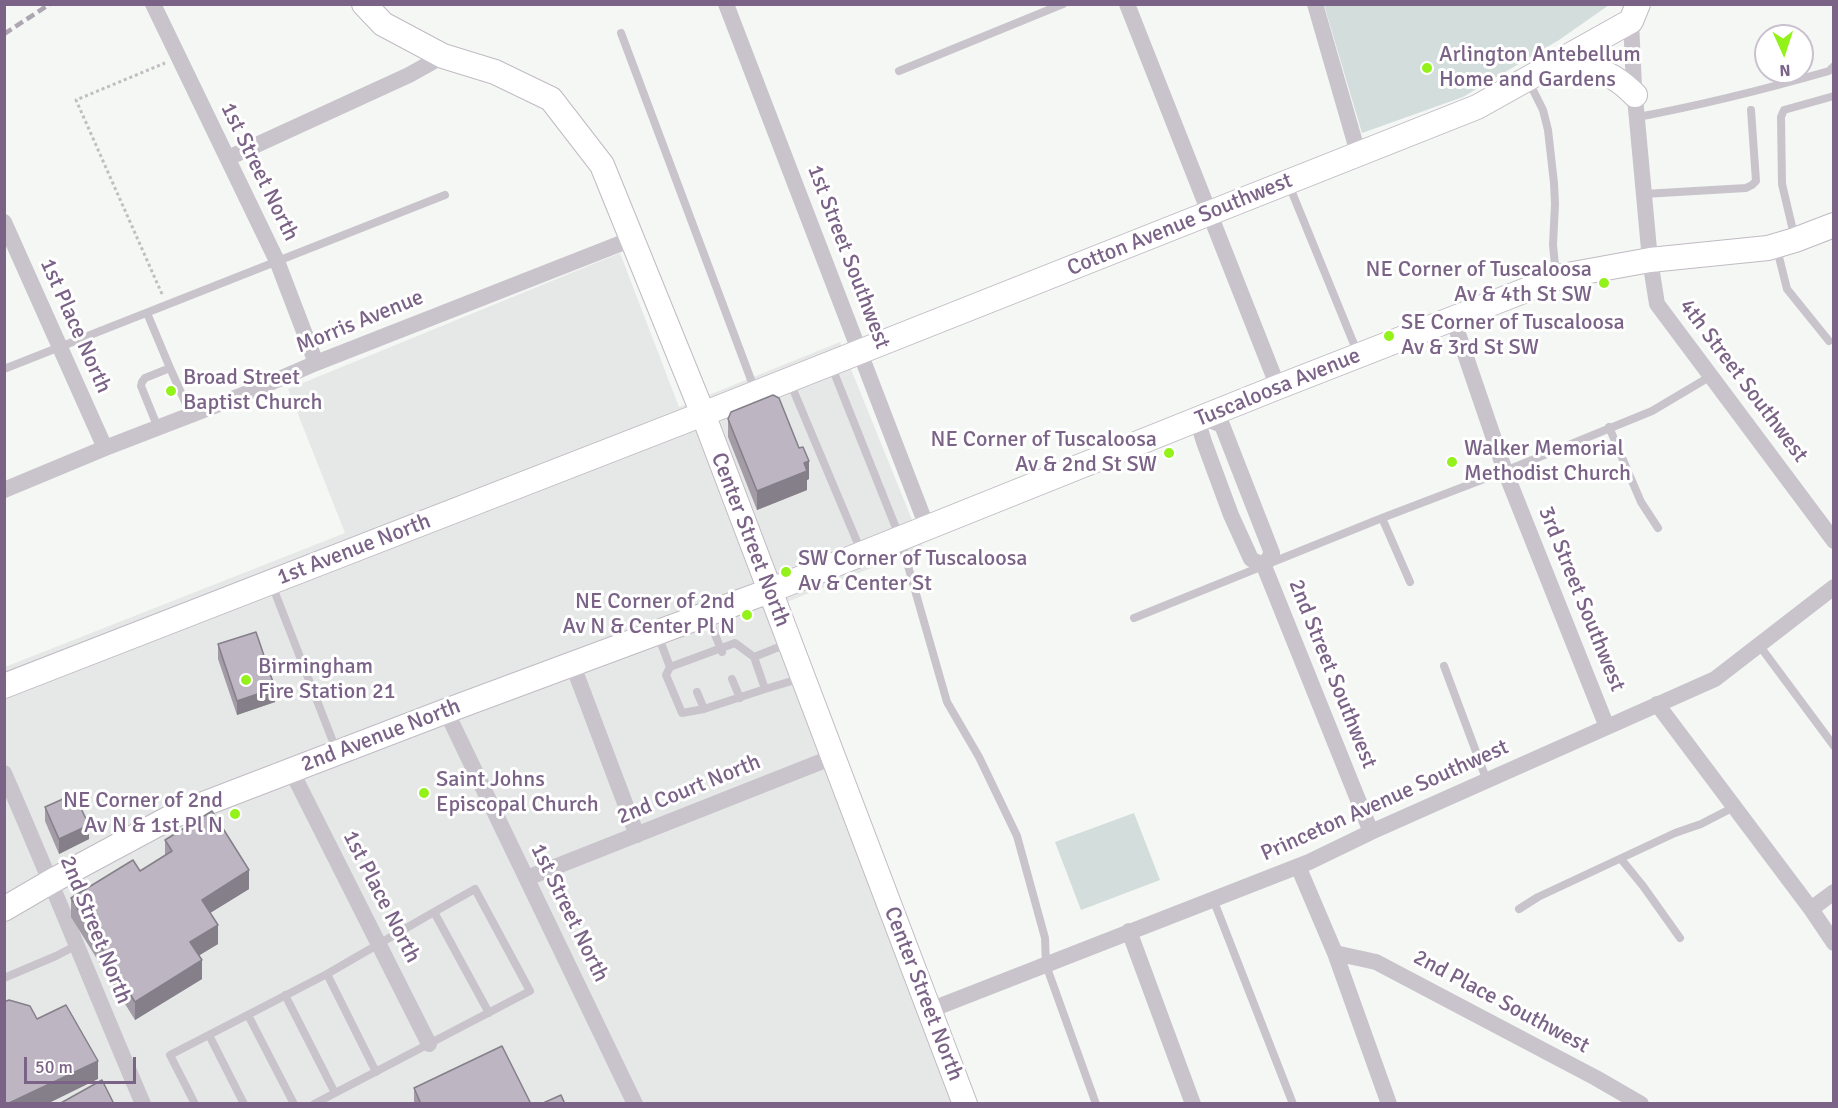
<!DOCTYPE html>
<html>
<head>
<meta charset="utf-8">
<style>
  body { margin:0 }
  #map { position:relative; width:1838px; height:1108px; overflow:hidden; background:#f4f7f4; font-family:Signika,sans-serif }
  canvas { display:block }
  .frame { position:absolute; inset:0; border:6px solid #7b6387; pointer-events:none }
  .north { position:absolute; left:1754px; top:24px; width:60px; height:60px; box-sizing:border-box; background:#fff; border:2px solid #cac1cf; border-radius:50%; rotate:177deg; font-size:16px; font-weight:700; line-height:24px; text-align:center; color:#7b6387 }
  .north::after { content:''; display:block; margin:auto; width:21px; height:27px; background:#93f219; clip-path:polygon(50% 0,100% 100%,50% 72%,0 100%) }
  .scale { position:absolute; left:24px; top:1057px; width:112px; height:27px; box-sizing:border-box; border:3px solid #7b6387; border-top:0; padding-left:8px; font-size:18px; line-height:21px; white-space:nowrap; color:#7b6387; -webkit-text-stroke:4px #fff; paint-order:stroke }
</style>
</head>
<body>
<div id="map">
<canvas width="1838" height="1108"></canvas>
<div class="frame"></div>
<div class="north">N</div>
<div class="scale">50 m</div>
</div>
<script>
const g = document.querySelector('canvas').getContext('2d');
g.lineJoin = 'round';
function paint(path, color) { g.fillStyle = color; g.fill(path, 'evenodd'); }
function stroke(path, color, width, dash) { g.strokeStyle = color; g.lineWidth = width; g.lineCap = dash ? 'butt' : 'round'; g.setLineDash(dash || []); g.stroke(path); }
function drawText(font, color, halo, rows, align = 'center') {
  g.font = font + ' Signika,sans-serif'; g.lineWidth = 6; g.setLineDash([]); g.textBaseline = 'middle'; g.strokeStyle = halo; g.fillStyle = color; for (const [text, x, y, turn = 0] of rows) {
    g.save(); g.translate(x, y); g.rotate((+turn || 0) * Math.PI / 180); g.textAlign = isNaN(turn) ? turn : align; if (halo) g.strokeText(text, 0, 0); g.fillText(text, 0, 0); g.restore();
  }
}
const built = new Path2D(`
  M620,253l59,154 161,-65 83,205 -136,55 189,501 -971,1v-437l340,-134 -57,-144z`);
const green = new Path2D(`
  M1324,5h285l-50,35 -96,57 -101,36z
  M1134,813l26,67 -79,30 -26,-68z`);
const path = new Path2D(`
  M162,294l-86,-194 89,-37`);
const lane = new Path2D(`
  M621,33l135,360
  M899,71l164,-67
  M1528,80l15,30 5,20 6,53 1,21 -2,41 3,30
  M1638,117c64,-12 128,-28 191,-46l5,-5
  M1289,185l69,169
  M1644,194l102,-6 6,-3 4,-4 -5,-71
  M1795,239l-13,-55 -1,-67 3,-7 50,-14
  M1777,249l10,40 42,52
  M147,313l23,55 -25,10 -3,4 -1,4 17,42
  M831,365l69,173 47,164 32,55 38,79 28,102 1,27 50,139
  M170,368l21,47
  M4,369l441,-174
  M789,380l72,171
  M1609,427l32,75 17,26
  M1382,518l28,64
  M272,585l65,167
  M708,617l14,35
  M1134,618l248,-100 123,-47 147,-60 59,-35
  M658,635l12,32 -4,8 16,38 22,-4 61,-20 -11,-32 -19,-14 -65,24
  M1759,645l75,101
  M754,657l35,-14
  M1444,666l43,115
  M732,679l8,19
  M765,689l37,-11
  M697,692l7,17
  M1621,859l22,27 37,52
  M1213,899l80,205
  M1519,909l19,-12 137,-64 26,-9 33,-17
  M327,974l107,-62
  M4,978l52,-22 21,-11
  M285,995l50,98
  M248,1015l46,89
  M209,1035l35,69
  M195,1104l-25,-49 157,-81 49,98
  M314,1104l216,-113 -55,-102 -41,23 55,101`);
const street = new Path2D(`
  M153,4l124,257 39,102
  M726,4l201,523
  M1127,4l151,383
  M1315,4l43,149
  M1631,21l3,66 16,173 7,44 177,237
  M228,158l181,-83 34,-19
  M4,222l101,226
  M1453,319l52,152 102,256
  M4,490l101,-42 135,-52 76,-33 316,-124
  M1264,566l8,-13 -50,-128 -17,-7 -5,11 4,13 27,73 20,44 13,7 107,266
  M572,663l65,172
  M1657,704l154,205 23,34
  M446,711l189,393
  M291,770l138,274
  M4,773c48,110 92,221 139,331
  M1298,866l37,87 54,151
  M527,878l306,-121
  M1811,909l23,-17
  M1129,931l64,173
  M1335,953l41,9 220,116 45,26
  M930,1010l379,-148 62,-30 344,-153 119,-92`);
const secondary = new Path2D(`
  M364,4l19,20 60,32 52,16 56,27 51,66 101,249 262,690
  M1547,75c41,-9 57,-11 88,20
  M4,686l699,-272 774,-307 154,-86 7,-17
  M4,909l48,-28 123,-66 271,-104 323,-120 509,-204 284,-111 88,-16 118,-12 27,-8 39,-15`);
const rail = new Path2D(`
  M4,34l46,-30`);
const wall = new Path2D(`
  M728,419l81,60 -2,1v10l-50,20 -29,-73z
  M218,644l57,58 -38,13 -19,-56z
  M45,807l44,32 -30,15 -14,-33z
  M165,840l84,49 -39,24 8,31 -19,11 3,24 -67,41 -64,-103v-19l69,-27 25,-16z
  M414,1088l117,16h-117z`);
const shadedWall = new Path2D(`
  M809,461v18l-2,1v10l-50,20v-19l47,-28z
  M275,688v14l-38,13v-14z
  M89,825v14l-30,15v-15z
  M249,870v19l-47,29v-18z
  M218,925v19l-28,17v-19z
  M202,960v19l-67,41v-18z
  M98,1061v18l-51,25h-40z`);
const building = new Path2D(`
  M773,395l6,3 20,50 4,-1 6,14 -5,2 3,8 -50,20 -29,-72 3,-7z
  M256,632l19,56 -38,13 -19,-57z
  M74,794l15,31 -30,14 -14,-32z
  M212,811l37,59 -47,30 16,25 -28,17 12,18 -67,42 -64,-104 62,-38 7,11 32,-20 -7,-11z
  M9,1000l21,6 7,13 29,-14 32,56 -91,43h-3v-102z
  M502,1046l29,58h-110l-7,-16z
  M102,1080l12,24h-55z
  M561,1095l4,9h-24z`);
const markers = [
  [1427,68,6,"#93f219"],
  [1604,283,6,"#93f219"],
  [1389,336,6,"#93f219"],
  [171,391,6,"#93f219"],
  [1169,453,6,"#93f219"],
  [1452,462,6,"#93f219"],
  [786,572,6,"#93f219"],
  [747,615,6,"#93f219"],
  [246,680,6,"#93f219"],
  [424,793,6,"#93f219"],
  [235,814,6,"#93f219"]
];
const poiNames = [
  ["Arlington Antebellum",1439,55],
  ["Home and Gardens",1439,80],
  ["NE Corner of Tuscaloosa",1592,270,"right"],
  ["Av & 4th St SW",1592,295,"right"],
  ["SE Corner of Tuscaloosa",1401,323],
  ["Av & 3rd St SW",1401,348],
  ["Broad Street",183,378],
  ["Baptist Church",183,403],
  ["NE Corner of Tuscaloosa",1157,440,"right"],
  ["Av & 2nd St SW",1157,465,"right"],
  ["Walker Memorial",1464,449],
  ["Methodist Church",1464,474],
  ["SW Corner of Tuscaloosa",798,559],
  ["Av & Center St",798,584],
  ["NE Corner of 2nd",735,602,"right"],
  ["Av N & Center Pl N",735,627,"right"],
  ["Birmingham",258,667],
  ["Fire Station 21",258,692],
  ["Saint Johns",436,780],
  ["Episcopal Church",436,805],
  ["NE Corner of 2nd",223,801,"right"],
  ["Av N & 1st Pl N",223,826,"right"]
];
const streetNames = [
  ["1st Street North",259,172,64],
  ["Cotton Avenue Southwest",1180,225,-22],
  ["1st Street Southwest",848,257,69],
  ["Morris Avenue",360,322,-22],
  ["1st Place North",75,326,66],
  ["4th Street Southwest",1743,381,53],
  ["Tuscaloosa Avenue",1278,388,-22],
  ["Center Street North",750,540,69],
  ["1st Avenue North",354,550,-21],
  ["3rd Street Southwest",1581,599,68],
  ["2nd Street Southwest",1332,674,68],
  ["2nd Avenue North",381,736,-21],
  ["2nd Court North",689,790,-22],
  ["Princeton Avenue Southwest",1385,801,-24],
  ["1st Place North",381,897,63],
  ["1st Street North",569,913,64],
  ["2nd Street North",95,930,68],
  ["Center Street North",923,994,69],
  ["2nd Place Southwest",1501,1002,28]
];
paint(built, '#e6e8e8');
paint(green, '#d2dddc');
stroke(secondary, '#c1bac4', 26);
stroke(path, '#c1bdc2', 3, [3, 3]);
stroke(lane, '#c9c4cc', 8);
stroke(street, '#c9c4cc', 16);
stroke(secondary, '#fff', 24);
stroke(rail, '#aea6b2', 4.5, [9, 4.5]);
paint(wall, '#a39ca7');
paint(shadedWall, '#847f88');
paint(building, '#bdb5c2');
stroke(building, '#847f88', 1.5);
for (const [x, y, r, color] of markers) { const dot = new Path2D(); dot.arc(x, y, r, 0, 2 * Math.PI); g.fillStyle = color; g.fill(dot); stroke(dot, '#fff', 2); }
drawText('22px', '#7b6387', '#fff', poiNames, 'left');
drawText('22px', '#7b6387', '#fff', streetNames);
</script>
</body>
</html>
